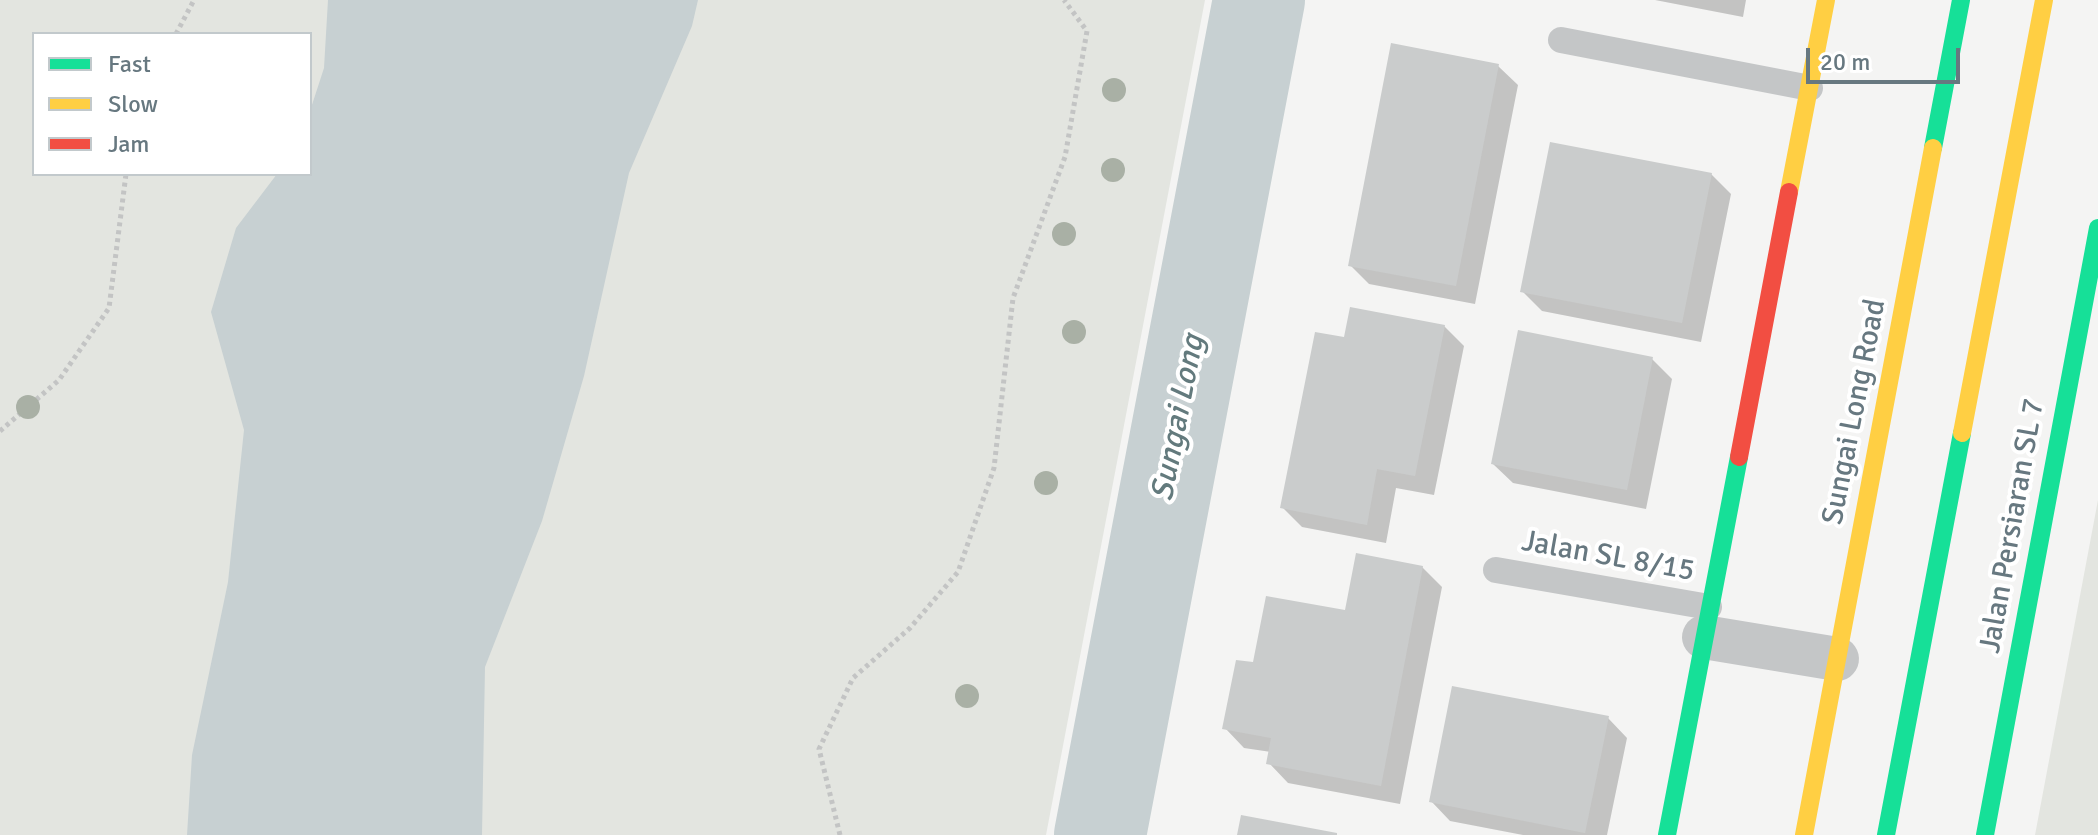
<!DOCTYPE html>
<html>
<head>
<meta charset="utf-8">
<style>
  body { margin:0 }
  #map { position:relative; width:2098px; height:835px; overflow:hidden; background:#f4f4f3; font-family:Signika,sans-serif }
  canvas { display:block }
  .legend { position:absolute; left:32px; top:32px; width:280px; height:144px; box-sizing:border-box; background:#fff; border:2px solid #c2c9cc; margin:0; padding:10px 14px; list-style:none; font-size:24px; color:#677880 }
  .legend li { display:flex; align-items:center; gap:16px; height:40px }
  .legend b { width:40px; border:2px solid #c2c9cc }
  .scale { position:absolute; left:1806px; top:48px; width:154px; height:36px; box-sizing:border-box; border:4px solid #677880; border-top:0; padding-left:10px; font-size:24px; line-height:28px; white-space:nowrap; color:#677880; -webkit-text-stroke:6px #fff; paint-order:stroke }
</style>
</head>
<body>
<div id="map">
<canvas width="2098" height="835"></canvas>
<ul class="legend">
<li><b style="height:10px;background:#16e098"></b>Fast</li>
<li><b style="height:10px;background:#ffcf43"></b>Slow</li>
<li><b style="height:10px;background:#f24e42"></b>Jam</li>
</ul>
<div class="scale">20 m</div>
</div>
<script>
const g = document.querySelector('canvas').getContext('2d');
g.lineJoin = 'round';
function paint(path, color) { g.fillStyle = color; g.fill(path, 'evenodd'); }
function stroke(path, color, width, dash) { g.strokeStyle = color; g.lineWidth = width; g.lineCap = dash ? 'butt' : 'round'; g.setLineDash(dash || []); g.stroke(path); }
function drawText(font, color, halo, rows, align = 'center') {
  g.font = font + ' Signika,sans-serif'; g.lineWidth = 8; g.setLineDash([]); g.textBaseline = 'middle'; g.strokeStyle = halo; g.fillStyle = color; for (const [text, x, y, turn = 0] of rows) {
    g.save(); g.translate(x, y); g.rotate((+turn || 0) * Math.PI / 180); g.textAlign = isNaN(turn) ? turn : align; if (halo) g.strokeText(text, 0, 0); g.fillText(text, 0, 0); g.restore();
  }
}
const green = new Path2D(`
  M0,0h1205l-159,835h-1046zM34,34h276v140h-276z
  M2098,500v335h-63z`);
const water = new Path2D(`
  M328,0h370l-6,26 -63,147 -45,203 -42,145 -57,146 -3,168h-295l5,-80 36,-173 16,-152 -33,-118 25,-84 41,-54h33v-63l14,-43z`);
const shadow = new Path2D(`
  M1655,0h91l-3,17z
  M1498,66l20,19 -43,219 -106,-20 -19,-19z
  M1711,174l20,20 -30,148 -159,-31 -20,-20z
  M1444,326l20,20 -30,149 -38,-7 -10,55 -84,-16 -19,-19z
  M1652,359l20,20 -26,130 -133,-26 -20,-19z
  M1422,567l20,20 -42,217 -112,-21 -19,-20 2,-11 -27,-4 -19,-20 29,-63z
  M1608,718l19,20 -20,97h-84l-73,-14 -19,-20z`);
const river = new Path2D(`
  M1100,835l159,-835`);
const building = new Path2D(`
  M1391,43l108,21 -43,222 -108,-20z
  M1550,142l162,31 -30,150 -162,-31z
  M1350,307l95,18 -30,151 -38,-7 -10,56 -87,-17 35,-176 29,5z
  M1518,330l135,27 -26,133 -136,-26z
  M1356,553l67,13 -42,220 -115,-22 5,-26 -49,-9 14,-69 17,2 13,-66 79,14z
  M1452,686l157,30 -24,117 -156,-31z
  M1241,815l96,18v2h-100z`);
const path = new Path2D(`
  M176,34l18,-34
  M0,431l59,-51 50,-72 17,-134
  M840,835l-21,-86 34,-71 57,-50 48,-56 36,-104 19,-170 52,-141 22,-126 -23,-31`);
const lane = new Path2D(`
  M1561,40l249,48
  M1496,570l213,37`);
const street = new Path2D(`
  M1704,637l133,22`);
const fast = new Path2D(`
  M1933,148l28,-148
  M1667,835l72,-378
  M1886,835l76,-402
  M1985,835l113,-607`);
const slow = new Path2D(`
  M1789,192l37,-192
  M1962,433l82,-433
  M1804,835l129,-687`);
const jam = new Path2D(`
  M1739,457l50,-265`);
const trees = [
  [1114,90],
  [1113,170],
  [1064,234],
  [1074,332],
  [28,407],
  [1046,483],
  [967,696]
];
const streetNames = [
  ["Sungai Long Road",1855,412,-79],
  ["Jalan Persiaran SL 7",2013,526,-80],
  ["Jalan SL 8/15",1608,557,10]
];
const waterNames = [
  ["Sungai Long",1179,418,-79]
];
paint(green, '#e3e5e0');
paint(water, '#c7d0d2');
paint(shadow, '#0003');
stroke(river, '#c7d0d2', 92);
paint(building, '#cacccc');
stroke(path, '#c3c4c4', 5, [4, 4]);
stroke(lane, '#c4c6c7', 26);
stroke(street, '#c4c6c7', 44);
stroke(fast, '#16e098', 18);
stroke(slow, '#ffcf43', 18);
stroke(jam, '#f24e42', 18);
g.fillStyle = '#a9b0a5';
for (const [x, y] of trees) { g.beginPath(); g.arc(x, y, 12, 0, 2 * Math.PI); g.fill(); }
drawText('30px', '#677880', '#fff', streetNames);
drawText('italic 32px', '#637a7d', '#fff', waterNames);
</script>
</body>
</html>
